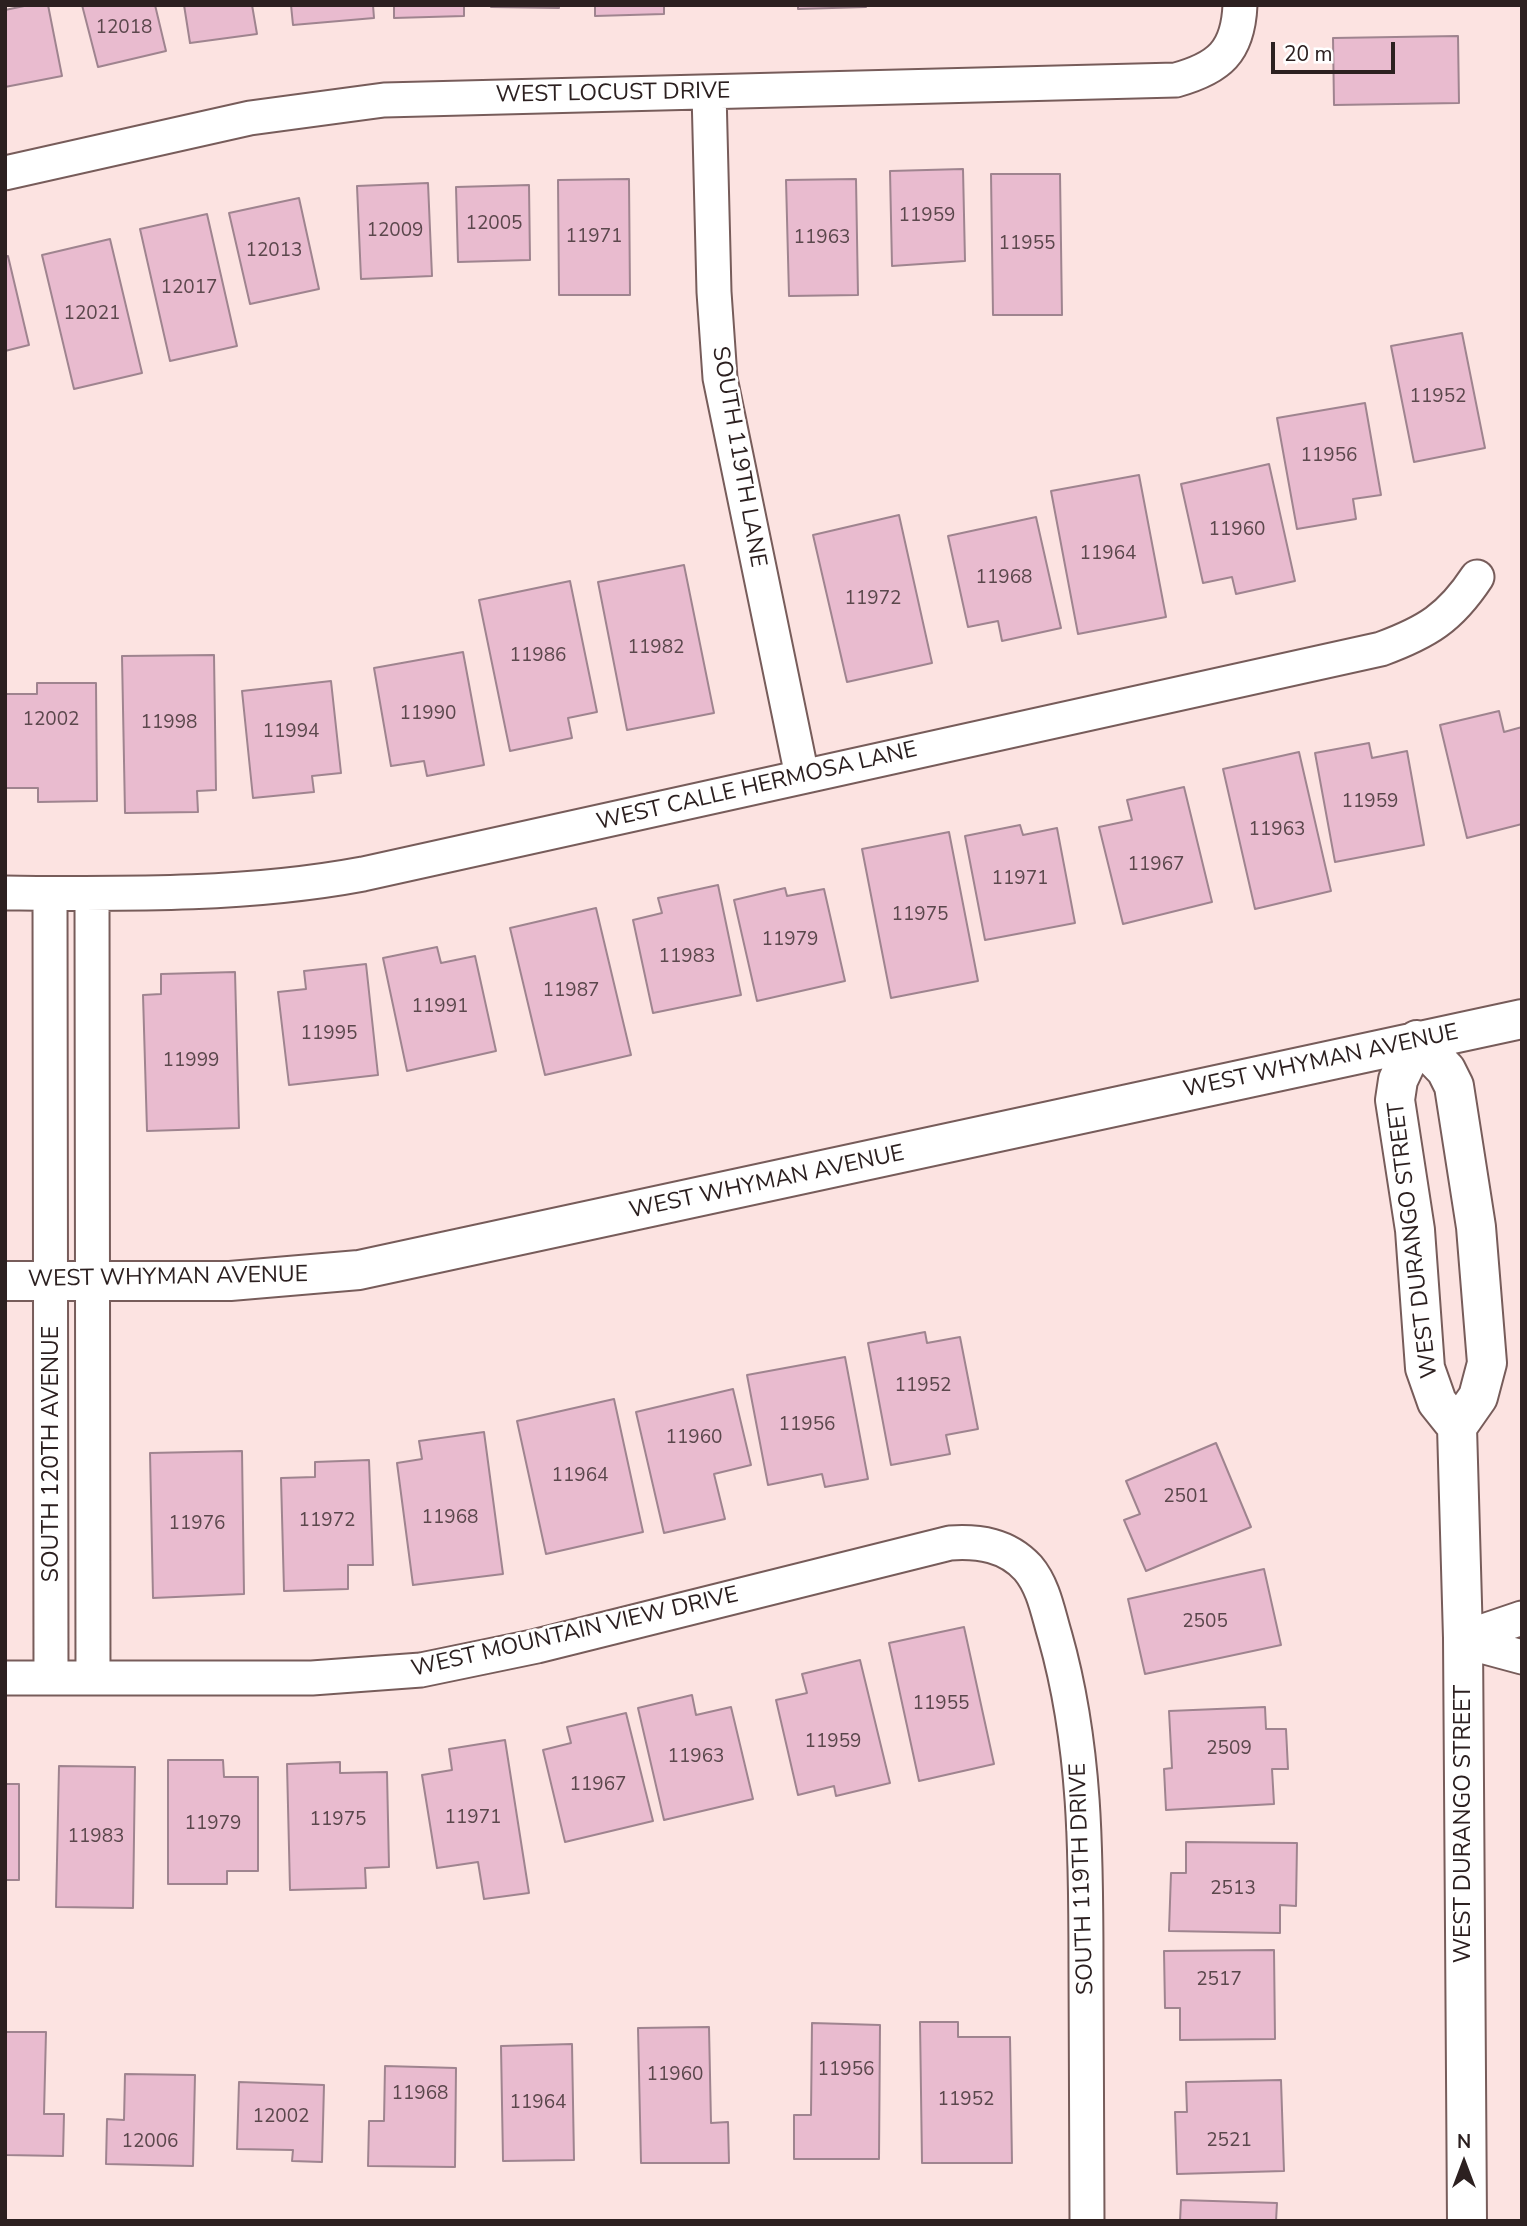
<!DOCTYPE html>
<html>
<head>
<meta charset="utf-8">
<style>
  body { margin:0 }
  #map { position:relative; width:1527px; height:2226px; overflow:hidden; background:#fce3e1; font-family:"Nunito Sans",sans-serif }
  canvas { display:block }
  .frame { position:absolute; inset:0; border:7px solid #2c2020; pointer-events:none }
  .north { position:absolute; left:1429px; top:2128px; width:70px; height:70px; -webkit-text-stroke:5px #fff; paint-order:stroke; rotate:0deg; font-size:19px; font-weight:700; line-height:28px; text-align:center; color:#2c2020 }
  .north::after { content:''; display:block; margin:auto; width:24px; height:32px; background:#2c2020; clip-path:polygon(50% 0,100% 100%,50% 72%,0 100%) }
  .scale { position:absolute; left:1271px; top:42px; width:124px; height:32px; box-sizing:border-box; border:4px solid #2c2020; border-top:0; padding-left:9px; font-size:21px; line-height:24px; white-space:nowrap; color:#2c2020; -webkit-text-stroke:5px #fff; paint-order:stroke }
</style>
</head>
<body>
<div id="map">
<canvas width="1527" height="2226"></canvas>
<div class="frame"></div>
<div class="north">N</div>
<div class="scale">20 m</div>
</div>
<script>
const g = document.querySelector('canvas').getContext('2d');
g.lineJoin = 'round';
function paint(path, color) { g.fillStyle = color; g.fill(path, 'evenodd'); }
function stroke(path, color, width, dash) { g.strokeStyle = color; g.lineWidth = width; g.lineCap = dash ? 'butt' : 'round'; g.setLineDash(dash || []); g.stroke(path); }
function drawText(font, color, halo, rows, align = 'center') {
  g.font = font + ' "Nunito Sans",sans-serif'; g.lineWidth = 6; g.setLineDash([]); g.textBaseline = 'middle'; g.strokeStyle = halo; g.fillStyle = color; for (const [text, x, y, turn = 0] of rows) {
    g.save(); g.translate(x, y); g.rotate((+turn || 0) * Math.PI / 180); g.textAlign = isNaN(turn) ? turn : align; if (halo) g.strokeText(text, 0, 0); g.fillText(text, 0, 0); g.restore();
  }
}
const building = new Path2D(`
  M29,5h19l14,71 -57,11v-77z
  M82,5h73l11,46 -68,16z
  M184,5h68l5,29 -67,9z
  M291,5h82l1,13 -81,7z
  M394,5h70v11l-70,2z
  M491,5h68v3l-68,-1z
  M595,5h69v9l-69,2z
  M798,5h68v2l-68,2z
  M1458,36l1,67 -125,2 -1,-67z
  M963,169l2,92 -73,5 -2,-95z
  M991,174h69l2,141h-69z
  M629,179l1,116h-71l-1,-115z
  M856,179l2,116 -69,1 -3,-116z
  M428,183l4,93 -71,3 -4,-93z
  M529,185l1,75 -72,2 -2,-75z
  M299,198l20,91 -69,15 -21,-91z
  M207,214l30,132 -67,15 -30,-132z
  M110,239l32,134 -68,16 -32,-134z
  M8,256l21,89 -24,6v-94z
  M1462,333l23,115 -71,14 -23,-116z
  M1365,403l16,92 -28,4 3,20 -59,10 -20,-111z
  M1269,464l26,117 -59,13 -4,-17 -29,6 -22,-99z
  M1139,475l27,142 -88,17 -27,-143z
  M899,515l33,148 -85,19 -34,-147z
  M1036,517l25,111 -59,13 -4,-20 -30,6 -20,-91z
  M684,565l30,148 -87,17 -29,-148z
  M570,581l27,131 -29,6 4,20 -62,13 -31,-151z
  M463,652l21,113 -57,11 -3,-15 -33,5 -17,-98z
  M214,655l2,135 -19,1 1,21 -73,1 -3,-157z
  M331,681l10,92 -29,3 2,16 -61,6 -11,-107z
  M37,683h59l1,118 -59,1v-14h-32l-1,-94h32z
  M1499,711l5,21 18,-5v97l-55,14 -27,-113z
  M1369,743l3,15 35,-7 17,94 -89,17 -20,-109z
  M1299,752l32,139 -76,18 -32,-140z
  M1184,787l28,115 -89,22 -24,-97 33,-7 -5,-20z
  M1020,825l3,10 34,-7 18,95 -90,17 -20,-104z
  M949,832l29,149 -87,17 -29,-149z
  M718,885l23,110 -88,18 -20,-93 29,-7 -4,-15z
  M785,888l2,8 37,-7 21,92 -88,20 -23,-101z
  M596,908l35,147 -86,20 -35,-147z
  M437,947l4,16 34,-7 21,95 -89,20 -24,-113z
  M366,964l12,111 -89,10 -11,-93 28,-3 -2,-18z
  M235,972l4,156 -92,3 -4,-136 18,-1v-20z
  M925,1332l2,11 33,-6 18,92 -32,6 4,19 -59,11 -23,-122z
  M845,1357l23,122 -43,8 -3,-13 -54,11 -21,-110z
  M733,1389l18,76 -37,9 11,45 -61,14 -28,-121z
  M614,1399l29,133 -97,22 -29,-133z
  M484,1432l19,142 -90,11 -16,-122 25,-4 -3,-18z
  M1216,1443l35,84 -105,44 -22,-51 16,-6 -14,-33z
  M242,1451l2,143 -91,4 -3,-145z
  M369,1460l4,105h-25v24l-64,2 -3,-113 34,-1v-15z
  M1264,1569l17,76 -136,29 -17,-75z
  M964,1627l30,137 -75,17 -30,-138z
  M860,1660l30,123 -54,13 -2,-10 -36,9 -22,-95 31,-7 -5,-19z
  M692,1695l4,20 35,-8 22,92 -89,21 -26,-112z
  M1265,1707l1,22h20l2,40h-16l2,35 -108,6 -2,-41 8,-1 -3,-57z
  M626,1713l27,108 -88,21 -22,-92 28,-7 -4,-16z
  M505,1740l24,153 -45,6 -6,-37 -41,6 -15,-93 30,-5 -3,-21z
  M168,1760h55l1,17h34v94h-31v13h-59z
  M340,1762v11l47,-1 2,95 -24,1 1,20 -76,2 -3,-126z
  M59,1766l76,1 -2,141 -77,-1z
  M5,1784h14v96h-14z
  M1186,1842l111,1 -1,63 -16,-1v28l-111,-2 2,-58h15z
  M1274,1950l1,89 -95,1v-32h-15l-1,-57z
  M920,2022h38v15h52l2,126h-90z
  M812,2023l68,2 -1,134h-85v-44h17z
  M709,2027l2,96 17,-1 1,41h-88l-3,-135z
  M5,2032h41l-2,82h20l-1,42 -58,-1z
  M572,2044l2,116 -71,1 -2,-115z
  M385,2066l71,2 -1,99 -87,-1 1,-45h15z
  M125,2074l70,1 -2,91 -87,-2 1,-45 17,1z
  M1281,2080l3,91 -107,3 -2,-62h12l-1,-30z
  M239,2082l85,3 -2,77 -30,-1 1,-11 -56,-1z
  M1181,2200l96,3 -1,18h-96z`);
const minor = new Path2D(`
  M709,92l5,200 6,86 82,398
  M5,173l245,-55 134,-18 792,-20c43,-12 62,-28 64,-75
  M5,893c121,1 240,3 358,-19l1018,-225c46,-17 69,-31 96,-72
  M50,894l1,784
  M92,894l1,784
  M1463,1638l59,-20
  M1463,1638l22,9 37,10
  M5,1678h307l109,-8 116,-24 413,-103c29,-2 57,2 78,25 16,19 20,45 27,68 31,109 31,219 31,331 0,84 1,169 1,254`);
const tertiary = new Path2D(`
  M5,1281h225l129,-11 1163,-251
  M1457,1427l21,-30 9,-34 -11,-136 -22,-141 -8,-16 -29,-30 -19,40 -3,20 20,130 10,138 12,34 20,25 6,211 4,583`);
const numberNames = [
  ["12018",124,28],
  ["11959",927,216],
  ["12005",494,224],
  ["12009",395,231],
  ["11971",594,237],
  ["11963",822,238],
  ["11955",1027,244],
  ["12013",274,251],
  ["12017",189,288],
  ["12021",92,314],
  ["11952",1438,397],
  ["11956",1329,456],
  ["11960",1237,530],
  ["11964",1108,554],
  ["11968",1004,578],
  ["11972",873,599],
  ["11982",656,648],
  ["11986",538,656],
  ["11990",428,714],
  ["12002",51,720],
  ["11998",169,723],
  ["11994",291,732],
  ["11959",1370,802],
  ["11963",1277,830],
  ["11967",1156,865],
  ["11971",1020,879],
  ["11975",920,915],
  ["11979",790,940],
  ["11983",687,957],
  ["11987",571,991],
  ["11991",440,1007],
  ["11995",329,1034],
  ["11999",191,1061],
  ["11952",923,1386],
  ["11956",807,1425],
  ["11960",694,1438],
  ["11964",580,1476],
  ["2501",1186,1497],
  ["11968",450,1518],
  ["11972",327,1521],
  ["11976",197,1524],
  ["2505",1205,1622],
  ["11955",941,1704],
  ["11959",833,1742],
  ["2509",1229,1749],
  ["11963",696,1757],
  ["11967",598,1785],
  ["11971",473,1818],
  ["11975",338,1820],
  ["11979",213,1824],
  ["11983",96,1837],
  ["2513",1233,1889],
  ["2517",1219,1980],
  ["11956",846,2070],
  ["11960",675,2075],
  ["11968",420,2094],
  ["11952",966,2100],
  ["11964",538,2103],
  ["12002",281,2117],
  ["2521",1229,2141],
  ["12006",150,2142]
];
const streetNames = [
  ["WEST LOCUST DRIVE",613,94,-1],
  ["SOUTH 119TH LANE",738,457,80],
  ["WEST CALLE HERMOSA LANE",757,787,-13],
  ["WEST WHYMAN AVENUE",1321,1062,-12],
  ["WEST WHYMAN AVENUE",767,1183,-12],
  ["WEST DURANGO STREET",1414,1240,-97],
  ["WEST WHYMAN AVENUE",168,1278,-1],
  ["SOUTH 120TH AVENUE",52,1454,-90],
  ["WEST MOUNTAIN VIEW DRIVE",575,1633,-13],
  ["WEST DURANGO STREET",1464,1824,-90],
  ["SOUTH 119TH DRIVE",1083,1879,-92]
];
paint(building, '#e9bbcf');
stroke(building, '#9f848f', 2);
stroke(minor, '#775c5a', 37);
stroke(tertiary, '#775c5a', 42);
stroke(minor, '#fff', 33);
stroke(tertiary, '#fff', 38);
drawText('19px', '#5b474c', null, numberNames);
drawText('23px', '#2c2020', '#fff', streetNames);
</script>
</body>
</html>
